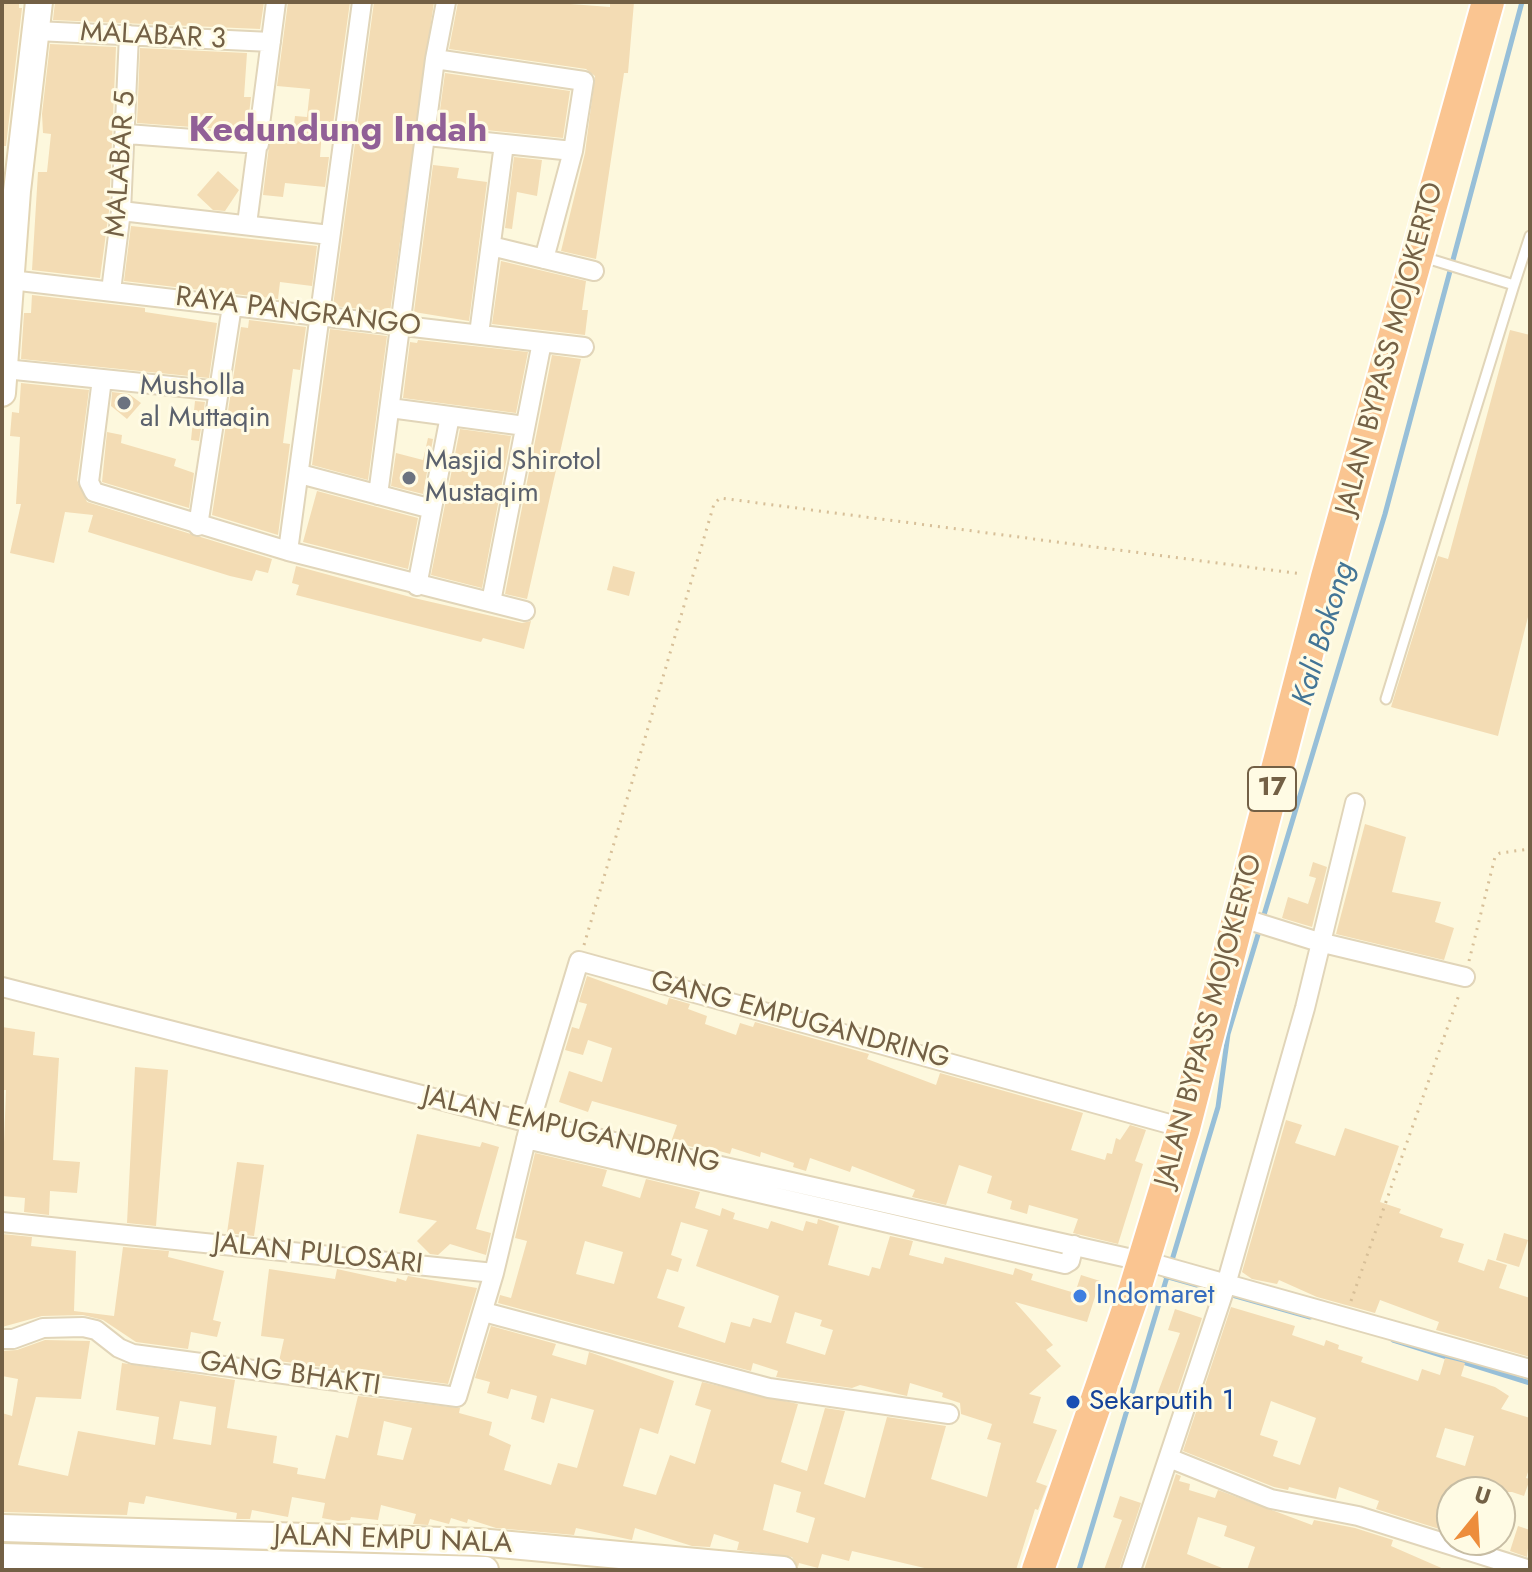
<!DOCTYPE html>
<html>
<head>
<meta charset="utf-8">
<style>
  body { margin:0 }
  #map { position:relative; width:1532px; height:1572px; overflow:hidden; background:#fdf8dd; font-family:Jost,sans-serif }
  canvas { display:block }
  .frame { position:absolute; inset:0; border:4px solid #736045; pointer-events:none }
  .north { position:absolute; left:1436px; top:1476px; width:80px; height:80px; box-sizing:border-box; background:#fffbe4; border:2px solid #c7bda4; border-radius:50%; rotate:18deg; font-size:22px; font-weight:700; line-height:32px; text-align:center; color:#736045 }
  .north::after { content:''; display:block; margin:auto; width:28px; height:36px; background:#ed8d3c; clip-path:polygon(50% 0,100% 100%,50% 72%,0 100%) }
</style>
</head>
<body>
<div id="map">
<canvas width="1532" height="1572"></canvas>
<div class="frame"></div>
<div class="north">U</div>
</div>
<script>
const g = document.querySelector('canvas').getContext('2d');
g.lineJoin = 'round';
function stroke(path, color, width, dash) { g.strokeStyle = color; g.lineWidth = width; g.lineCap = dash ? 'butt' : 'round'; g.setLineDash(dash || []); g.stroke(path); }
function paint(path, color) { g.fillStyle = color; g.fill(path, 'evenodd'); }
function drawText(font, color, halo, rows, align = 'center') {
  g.font = font + ' Jost,sans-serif'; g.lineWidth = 6; g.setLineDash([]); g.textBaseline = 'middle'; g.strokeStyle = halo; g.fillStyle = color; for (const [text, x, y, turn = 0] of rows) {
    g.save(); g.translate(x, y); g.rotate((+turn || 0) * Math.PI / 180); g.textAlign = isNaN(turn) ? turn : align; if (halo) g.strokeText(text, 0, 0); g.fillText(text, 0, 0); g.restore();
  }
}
const stream = new Path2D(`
  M1165,1276l145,41
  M1393,1340l137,43
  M1079,1570l139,-463 10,-73 157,-520 137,-512`);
const building = new Path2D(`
  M2,2h17v6h3l-16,138h-4z
  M55,2l107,2 102,-2 -4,27 -207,-9z
  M288,2h62l-18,130 -10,-1 -2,26h9l-4,30 -40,-4 -2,14 -20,-2 7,-57 22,3 3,-25 12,1 3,-28 -33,-3z
  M374,2h60l-44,310 -57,-6z
  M458,2h86l66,5v-5h24l-6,71h-4l-28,186 -35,-8 24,-98 10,-77 -9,-7 -137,-20z
  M50,44l66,3 -7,164 -9,67 -68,-8 6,-98h9l4,-38 -8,-1 -1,-19z
  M140,48l107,5 -3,44h7l-4,34 -110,-8z
  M445,73l125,18 -7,47 -125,-13z
  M514,157l28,3 -5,36 -20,-4 -5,37 -7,-1z
  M433,165l26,3 -2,10 30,4 -18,139 -55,-9z
  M218,171l21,19 -14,21 -12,-1 -16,-15z
  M131,226l186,20 -5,40 -32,-4 -2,17 -154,-18z
  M501,261l85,20 -4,29h6l-3,25 -93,-11z
  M32,295l113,13v4l72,11 -8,55 -188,-19 3,-46h7z
  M249,320l57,7 -6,43 -7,-1 -5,36 -5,38 7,1 -12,91 -66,-20 29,-188 7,1z
  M330,329l57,7 -19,144 -56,-15z
  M1510,330l20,5v274l-32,127 -107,-29 47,-151 10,3z
  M418,340l110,12 -12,61 -113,-15 7,-56 7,1z
  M552,355l29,4 -54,240 -22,-5z
  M21,383l68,7 -12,90 10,22 185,57 -4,14 -12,-3 -4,11 -22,-5 -142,-44 5,-17 -28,-3 -11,51 -44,-10 11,-49h-5l4,-67 -10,-1 2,-24 7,1z
  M112,392l17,2 12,9 -14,16 -16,-13z
  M195,401l10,1 -6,39 -8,-1z
  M460,429l51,7 -29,152 -51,-13z
  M107,432l15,3 -1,8 55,16 -2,7 20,7 -5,35 -87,-26z
  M428,438l5,1 -10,55 -32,-8 5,-33 27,7z
  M317,491l101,27 -10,51 -105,-27z
  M296,566l118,32 108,25 9,-2 -7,28 -41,-11 -2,4 -185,-47 3,-10 -7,-2z
  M613,566l22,6 -6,24 -22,-6z
  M1365,824l41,13 -14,55 49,10 -6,20 19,6 -10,32 -108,-26z
  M1313,862l14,5 -15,60 -30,-9 6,-21 20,7 8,-26 -7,-2z
  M587,976l80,29 2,-7 21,6 -2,5 19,7 -2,8 31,11 4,-12 13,4 2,-5 114,32 -2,5 69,26 4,-12 143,40 -12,37 34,10 2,-7 5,1 4,-16 4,2 10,-15 16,5 -11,31 8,3 -25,80 -45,-11 5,-14 -49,-14 -2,9 -17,-5 2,-8 -25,-8 5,-17 -33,-11 -13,40 -34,-8 3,-7 -63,-24 -2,6 -40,-14 -4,13 -13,-4 1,-4 -33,-11 -1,5 -28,-9 -2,6 -28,-8 -1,3 -30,-7 6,-17 -85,-24 -4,11 -29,-10 10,-31 33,11 10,-34 -24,-8 -5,15 -18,-5 7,-23 7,2 8,-25 -8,-2z
  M2,1027l33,5 -2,23 26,3 -6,102 27,2 -3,31 -27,-2 -1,24 -25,-3 1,-14 -23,-2 4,-106h-4z
  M135,1067l33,3 -12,156 -29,-3z
  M1286,1120l16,5 -7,18 40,13 10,-28 54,18 -19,56 21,7 -2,4 44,16 -3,8 24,7 -6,18 26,9 4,-12 19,6 -8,23 31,10v59l-94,-27 3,-8 -59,-22 -5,13 -58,-16 -38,-17 -2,4 -25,-5 -10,-7z
  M417,1134l63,13 2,-5 17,5 -23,82 15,4 -5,22 -36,-11 -12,11 -8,-1 -13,-13 20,-20 -38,-8z
  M535,1153l72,17 -5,16 38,12 6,-19 54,13 -5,16 25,8 2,-8 13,5 -2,6 35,10 3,-8 32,10 3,-10 11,3 1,-5 21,7 -11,39 41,11 3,-9 8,2 10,-33 23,5 -4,14 34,9 2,-7 68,18 2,-7 18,6 -2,6 44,13 6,-18 19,6 -13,41 -72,-20 38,43 -7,5 15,16 -32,28 12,3 -8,26 24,7 -21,52 11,4 -9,24 -3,-1 -19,61h-83l-81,-19 -3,10 -27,-7 -4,14 -19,-5 -1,4 -6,-10 -55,-7 2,-8 -25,-8 -4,13 -18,-1 -57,-18 -3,12 -56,-12 -2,7 -78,-7 -28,-9 -1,4 -16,-5 -2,6 -19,-5 -2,6 -15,-1 3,-10 -35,-9 -3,15 -27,-3 -1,3 -12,1 -16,-3 3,-15 -33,-6 -4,20 -36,-7 -2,9h-14l1,-6 -91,-17 -2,8 -15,-2 -2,13 -125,-3v-99l10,3 6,-37 -16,-3v-25l15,-1 28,-10 45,1 -9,58 -45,-2 -18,68 50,11 10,-45 77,14 4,-28 -43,-7 6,-47 113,17 -8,48 50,8 -4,27 25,5 -1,6 28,5 11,-44 12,3 10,-42 102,12 -1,5 33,9 -3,13 22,10 -7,25 47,15 7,-22 19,5 17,-58 -43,-12 -7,25 -13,-4 6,-23 -26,-7 -3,10 -21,-6 3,-11 -15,-4 16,-52 65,18 -4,11 34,10 3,-13 85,29 -16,53 -18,-6 -17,58 33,9 14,-40 25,9 16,-54 -16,-5 7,-23 96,22 -17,58 26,9 18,-63 20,3 -21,73 41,14 22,-81 59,9 -15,53 56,18 14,-54 -14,-4 5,-15 -31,-10 -1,-11 -18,-6 1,-4 -33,-10 -3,13 -47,-11 -8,3 -76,-11 2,-6 -25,-8 -2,8 -253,-68 2,-8 11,3 16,-57 -12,-3zM681,1222l27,8 -12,36 83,30 -8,27 -18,-5 -3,9 -19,-5 -6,21 -47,-16 7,-20 -28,-9 10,-29 11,3 4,-13 -11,-4zM585,1241l38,11 -9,32 -38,-10zM795,1312l27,8 -2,6 13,4 -8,25 -39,-12zM180,1401l36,6 -5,38 -38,-6zM384,1421l28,7 -9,32 -26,-5zM774,1484l27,8 -5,20 19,6 -7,25 -45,-13z
  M237,1162l27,3 -10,71 -27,-3z
  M1504,1233l24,7 -9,27 -23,-7z
  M2,1234l30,3 -1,9 45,5 -2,60 40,5 9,-69 46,4 -1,6 56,14 -11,49 8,2 -4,15 -26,-5 -3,17 -52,-7 -33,-22 -20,-5 -41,1 -40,11z
  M269,1269l66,10 2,-10 59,13 1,-4 9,3 2,-5 69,12 -29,96 -169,-23 5,-22 -23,-3z
  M1231,1307l64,19 -3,9 32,11 2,-6 13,5 -1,4 25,8 -2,5 57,19 4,-12 18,6 5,-17 20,5 -4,13 34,11 14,9 -8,13 29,9v48l-4,12 4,1 -6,17 -12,-4h-60v41l-76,-24 3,-8 -40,-14 -3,12 -47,-12 -1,3 -14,-3 -91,-36zM1271,1401l45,17 -16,47 -27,-9 5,-15 -18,-6zM1445,1428l29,8 -9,30 -29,-9z
  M1175,1309l27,9 -30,91 -18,-6 26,-70 -12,-3z
  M1176,1474l5,2 -2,5 11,3 -1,6 26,8 3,-8 94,35 2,-5 41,8 38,12 -2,6 55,24h-199l8,-23 -31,-11 3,-10 -29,-9 -11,37 40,16h-83z
  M1120,1496l21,7 -22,67h-15l18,-50 -9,-3z
  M1518,1526l12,4 -3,27 -17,-6z`);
const path = new Path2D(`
  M584,945l130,-441 6,-6 582,76
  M1469,961l26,-104 5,-4 30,-4
  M1351,1301l109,-309`);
const lane = new Path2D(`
  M1423,257l91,28 16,-49
  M1386,699l128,-414`);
const street = new Path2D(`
  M36,31l235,11
  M435,59l149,22 -11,70 -29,108
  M127,134l132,10
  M427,136l146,15
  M121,211l209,24
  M247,224l29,-222
  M491,246l103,25
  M2,279l582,68
  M111,291l10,-80 8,-176
  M479,334l25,-190
  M5,369l215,22
  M102,379l-13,103 5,10 194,59 237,60
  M390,408l135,18
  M300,474l132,35
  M378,495l57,-436 11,-57
  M198,526l34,-220
  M288,551l74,-549
  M417,586l33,-170
  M491,602l51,-260
  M1239,917l80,25 146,35
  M2,987l528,136 629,142 371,104
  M526,1139l539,125 5,-3 4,-16
  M2,1222l492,51 36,-150 49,-162 605,167
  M484,1312l285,76 180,26
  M2,1339h11l30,-11 40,-1 13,3 23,18 14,6 324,43 37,-124
  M1169,1458l102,41 87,17 172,54
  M1131,1570l94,-282 80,-280 50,-205`);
const secondary = new Path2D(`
  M2,393l15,-202 22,-189
  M2,1528l476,14 305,28
  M2,1557l483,13`);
const highway = new Path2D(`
  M1038,1570l95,-275 51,-167 143,-551 161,-575`);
const markers = [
  [124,403,8,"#6b7280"],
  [409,478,8,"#6b7280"],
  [1080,1296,8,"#3f7fe0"],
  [1073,1402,8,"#1a4fb4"]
];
const shields = [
  [1272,789,48]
];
const shieldNames = [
  ["17",1272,789]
];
const streetNames = [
  ["MALABAR 3",153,37,3],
  ["MALABAR 5",122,164,-86],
  ["RAYA PANGRANGO",298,313,7],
  ["JALAN BYPASS MOJOKERTO",1391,349,-75],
  ["GANG EMPUGANDRING",800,1021,15],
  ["JALAN BYPASS MOJOKERTO",1210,1021,-75],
  ["JALAN EMPUGANDRING",571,1131,13],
  ["JALAN PULOSARI",318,1255,6],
  ["GANG BHAKTI",290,1375,8],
  ["JALAN EMPU NALA",393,1541,2]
];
const worshipNames = [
  ["Musholla",140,387],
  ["al Muttaqin",140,419],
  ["Masjid Shirotol",425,462],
  ["Mustaqim",425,494]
];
const shopNames = [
  ["Indomaret",1096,1296]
];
const transitNames = [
  ["Sekarputih 1",1089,1402]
];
const waterNames = [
  ["Kali Bokong",1325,634,-73]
];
const districtNames = [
  ["Kedundung Indah",338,132]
];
stroke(stream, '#97bfd8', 5);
paint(building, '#f3dcb4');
stroke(lane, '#e1d5b9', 13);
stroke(street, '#e1d5b9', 22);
stroke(secondary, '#e3d5b4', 30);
stroke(highway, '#fff', 36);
stroke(path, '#d7bf98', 3, [2, 6]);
stroke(lane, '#fff', 9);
stroke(street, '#fff', 18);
stroke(secondary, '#fff', 26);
stroke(highway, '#fac591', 32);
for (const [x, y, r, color] of markers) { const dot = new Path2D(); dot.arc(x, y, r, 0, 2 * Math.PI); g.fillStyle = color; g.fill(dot); stroke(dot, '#fffbe4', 3); }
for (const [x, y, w] of shields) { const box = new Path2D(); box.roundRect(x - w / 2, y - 22, w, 44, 6); g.fillStyle = '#fffbe4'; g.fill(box); stroke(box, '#736045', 2); }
drawText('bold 26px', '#736045', null, shieldNames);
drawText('28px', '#736045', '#fffbe4', streetNames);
drawText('28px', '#5b616d', '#fffbe4', worshipNames, 'left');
drawText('28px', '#366cbe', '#fffbe4', shopNames, 'left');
drawText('28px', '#164399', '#fffbe4', transitNames, 'left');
drawText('italic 30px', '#437596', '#fffbe4', waterNames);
drawText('bold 36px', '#916097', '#fffbe4', districtNames);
</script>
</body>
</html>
